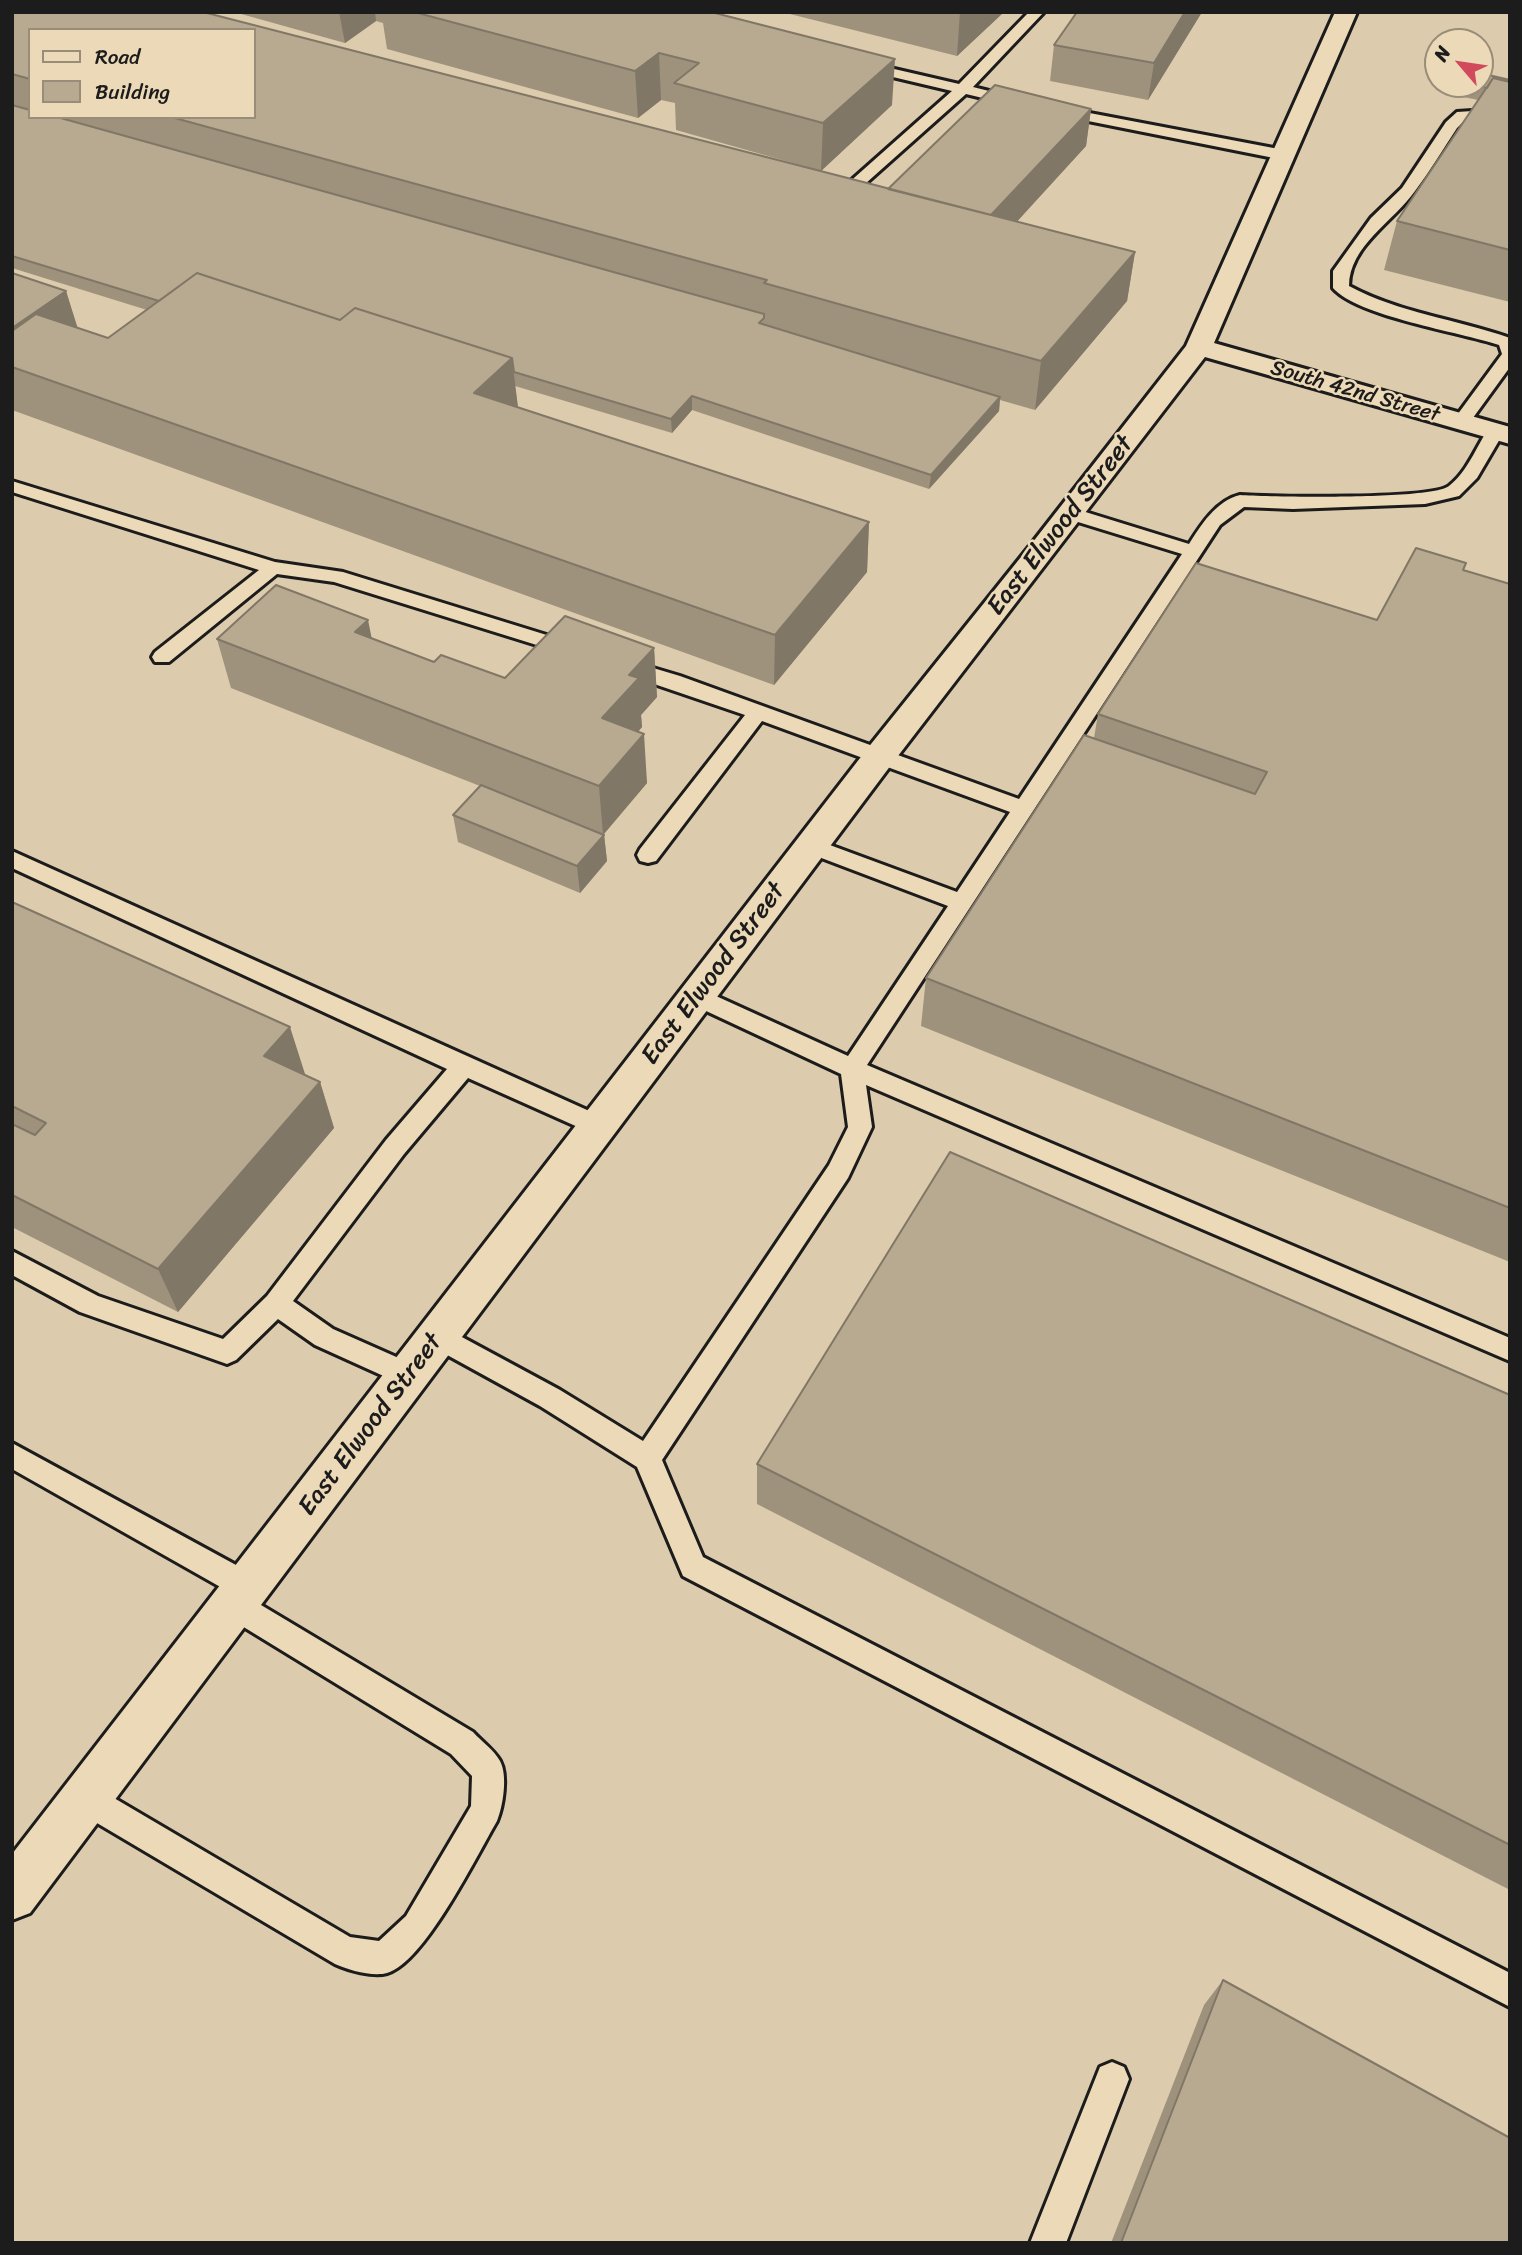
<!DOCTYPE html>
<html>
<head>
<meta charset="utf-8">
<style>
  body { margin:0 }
  #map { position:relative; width:1522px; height:2255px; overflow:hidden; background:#ecd9b7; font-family:Sriracha,sans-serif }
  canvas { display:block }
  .frame { position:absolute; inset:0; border:14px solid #1c1c1c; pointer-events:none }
  .legend { position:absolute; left:28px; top:28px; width:228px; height:91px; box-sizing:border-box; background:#ecd9b7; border:2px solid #998d79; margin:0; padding:9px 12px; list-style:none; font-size:21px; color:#1c1c1c }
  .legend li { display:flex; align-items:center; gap:14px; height:35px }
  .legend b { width:35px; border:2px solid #998d79 }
  .north { position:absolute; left:1424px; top:28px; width:70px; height:70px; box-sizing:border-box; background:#ecd9b7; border:2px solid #998d79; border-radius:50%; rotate:299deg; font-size:19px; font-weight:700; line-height:28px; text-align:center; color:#1c1c1c }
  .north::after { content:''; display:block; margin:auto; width:24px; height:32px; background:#d1495b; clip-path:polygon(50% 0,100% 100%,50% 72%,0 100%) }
</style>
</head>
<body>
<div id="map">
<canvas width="1522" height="2255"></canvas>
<div class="frame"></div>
<ul class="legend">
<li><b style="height:9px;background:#ecd9b7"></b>Road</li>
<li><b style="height:19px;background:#b8aa91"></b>Building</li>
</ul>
<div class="north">N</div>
</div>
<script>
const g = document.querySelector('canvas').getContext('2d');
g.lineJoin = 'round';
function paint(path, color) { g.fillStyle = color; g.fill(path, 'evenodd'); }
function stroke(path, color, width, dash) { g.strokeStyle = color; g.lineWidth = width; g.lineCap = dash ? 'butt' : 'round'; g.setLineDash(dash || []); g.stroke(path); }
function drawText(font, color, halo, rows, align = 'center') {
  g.font = font + ' Sriracha,sans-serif'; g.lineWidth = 5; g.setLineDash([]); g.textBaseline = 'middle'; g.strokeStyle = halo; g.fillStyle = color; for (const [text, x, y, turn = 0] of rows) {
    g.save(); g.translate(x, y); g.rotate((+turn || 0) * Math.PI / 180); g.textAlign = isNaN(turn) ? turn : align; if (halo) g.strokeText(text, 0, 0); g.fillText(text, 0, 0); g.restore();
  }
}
const built = new Path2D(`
  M12,12h1498v2231h-1498zM30,30h224v87h-224zM1438,42h42v42h-42z`);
const lane = new Path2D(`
  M1029,12h15l-71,75 48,12 2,3 -2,3 -5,1 -50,-12 -119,106 -21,2 -2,-3 2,-3 11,-3 115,-102 -93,-22v-6l5,-1 95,22z
  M1058,107l226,43 8,5 -8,5 -231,-46 -2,-3z
  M1488,110l22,5v8l-22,-5 -22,1 -9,9c-14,21 -27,43 -42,63 -21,30 -66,55 -66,95 50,27 107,33 161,52v29l-43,59 -6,1 -9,-5 50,-68 -3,-9c-39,-13 -142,-29 -166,-57v-17l38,-53 31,-30 44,-66 11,-10z
  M1495,427l9,5 -27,46 -18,18 -34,8 -132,5 -49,-2 -24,18 -353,540 643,273v23l-644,-276 6,42 -24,51 -186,282 41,97 807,416v34l-827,-431 -46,-109 -97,-61 -111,-61 -4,-8 4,-8 9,-3 9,3 113,61 83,51 186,-276 19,-38 -7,-53 -152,-71 -4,-6 4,-6 8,-3 8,3 143,65 100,-150 -145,-55 -3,-5 3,-5 8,-3 8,3 138,51 53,-80 -248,-91 -106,140 -8,2 -8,-2 -3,-6 3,-6 105,-134 -129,-44 -3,-5 3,-5 7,-2 57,17 339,123 163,-245 -117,-36 -2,-4 2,-4h14l110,34c12,-19 27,-43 51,-49 31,2 191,5 209,-9 19,-15 27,-39 40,-58z
  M12,481l263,81 68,10 236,73 3,5 -3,5 -7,1 -238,-74 -57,-8 -108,88h-14l-3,-5 3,-5 104,-82 -247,-78z
  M12,851l595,268 3,7 -3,7 -9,3 -130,-58 -64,76 -111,147 40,28 86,38 3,8 -3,8 -10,4 -10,-4 -84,-38 -37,-26 -42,41 -9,4 -147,-52 -68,-37v-24l86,45 125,43 44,-43 119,-156 61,-71 -435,-201z
  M12,1443l246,134 4,10 -4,10 -7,2 222,133c8,9 21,18 27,29 8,15 3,45 -3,60 -20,34 -73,142 -110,152 -14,4 -39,-3 -52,-9l-260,-154 -4,-11 4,-11 11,-4 11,4 253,149 29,4 27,-25 65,-110 1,-30 -21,-22 -227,-139 -5,-10 5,-10 7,-2 -219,-124z
  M1112,2062l12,5 5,12 -63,164h-36l70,-176z`);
const street = new Path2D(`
  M1335,12h22l-143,331 296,84v17l-305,-87 -314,408 -861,1148 -18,7v-66l855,-1105 162,-202 157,-201z`);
const wall = new Path2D(`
  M12,12l876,177 203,-80 -5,37 -70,76 119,30 -8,49 -92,109 -35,-10 -1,11 -70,78 -237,-79 -20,23 -157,-47 3,21 351,115 -2,50 -93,113 -762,-275v-137l54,18 11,37 31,10 39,-28 -135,-42zM30,30l224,87h-224z
  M234,12h477l181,93 -71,66 -145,-41 -1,-27 -14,-3 -23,18 -251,-69 -4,-26 -7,-2 -31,22z
  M782,12h222l-47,44z
  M1077,12h125l-54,88 -98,-19 4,-36z
  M1510,80v222l-126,-32 13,-49 81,-121 -19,-4 3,-12h18z
  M1464,570l46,14v678l-589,-236 5,-48 168,-240 4,-24 279,-94z
  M217,639h155l62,23 71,16 149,-30 3,49 -16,18 1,12 -4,5 9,51 -43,51 3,27 -27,32 -122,-51 -5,-27 27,-29 -249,-98z
  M12,902l293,172h-1l16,8 14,46 -156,184 -166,-85z
  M1510,1395v495l-753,-386v-40z
  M1223,1980l287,263h-399l93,-238z`);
const shadedWall = new Path2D(`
  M339,12h36l1,9 -31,22z
  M960,12h44l-47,44z
  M1185,12h17l-54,88 6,-37z
  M659,53l2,47 -23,18 -3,-47z
  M895,59l-3,46 -71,66 2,-48z
  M1091,109l-5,37 -104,114 3,-39z
  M1135,252l-8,49 -92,109 6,-49z
  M66,291l12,38 -66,32v-33z
  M512,358l6,50 -44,-15z
  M692,396v14l-20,23 -1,-14z
  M1000,397l-1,14 -70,78 2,-14z
  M869,522l-2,50 -93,113 1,-50z
  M368,620l10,49 -23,-37z
  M654,648l3,49 -16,18 1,12 -36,41 -4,-50 27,-43z
  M644,734l3,49 -44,52 -4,-49z
  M604,835l3,26 -27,32 -3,-27z
  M290,1027l15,47 -25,29 -16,-47z
  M320,1082l14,46 -156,184 -20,-43z`);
const building = new Path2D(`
  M12,12h191l932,240 -94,109 -277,-78 3,-3 -596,-163h83v-87h-224v49l-18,-5z
  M414,12h297l184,47 -72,64 -149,-40 25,-20 -40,-10 -24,18z
  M1077,12h108l-31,51 -100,-18z
  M1480,73l30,7v2l-17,-4 -6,10 -18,-4h11z
  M1493,78l17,4v168l-113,-29z
  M995,85l96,24 -100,106 -103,-26z
  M12,105l18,5v7h27l707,197v4l-5,5 241,74 -69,78 -239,-79 -21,23 -157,-47 -2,-14 -157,-50 -15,12 -143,-47 -38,28 -147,-45z
  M12,273l54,18 -54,37z
  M197,273l143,47 15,-12 157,50 -38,35 395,129 -94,113 -763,-268v-36l24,-17 72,24z
  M1416,548l50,15 -3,7 47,14v624l-584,-230 158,-243 171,59 12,-22 -169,-58 98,-151 181,57z
  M276,585l92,35 -13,12 79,30 7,-7 64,23 60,-62 89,32 -25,27 10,3 -37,40 42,16 -45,52 -382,-147z
  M481,785l123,50 -27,31 -124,-51z
  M12,902l278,125 -26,29 56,26 -162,187 -146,-74v-71l23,11 11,-12 -34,-17z
  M950,1152l560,243v450l-753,-381z
  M1223,1980l287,158v105h-389z`);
const farStreetnames = [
  ["South 42nd Street",1355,392,16]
];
const streetNames = [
  ["East Elwood Street",1061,526,-52],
  ["East Elwood Street",714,974,-53],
  ["East Elwood Street",371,1425,-53]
];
paint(built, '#dccbac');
stroke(lane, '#1c1c1c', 6);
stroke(street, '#1c1c1c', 6);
paint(lane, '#ecd9b7');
paint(street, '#ecd9b7');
paint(wall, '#9e927d');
paint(shadedWall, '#817766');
paint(building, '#b8aa91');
stroke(building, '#817766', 2);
drawText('21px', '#1c1c1c', '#ecd9b7', farStreetnames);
drawText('26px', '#1c1c1c', '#ecd9b7', streetNames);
</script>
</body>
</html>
